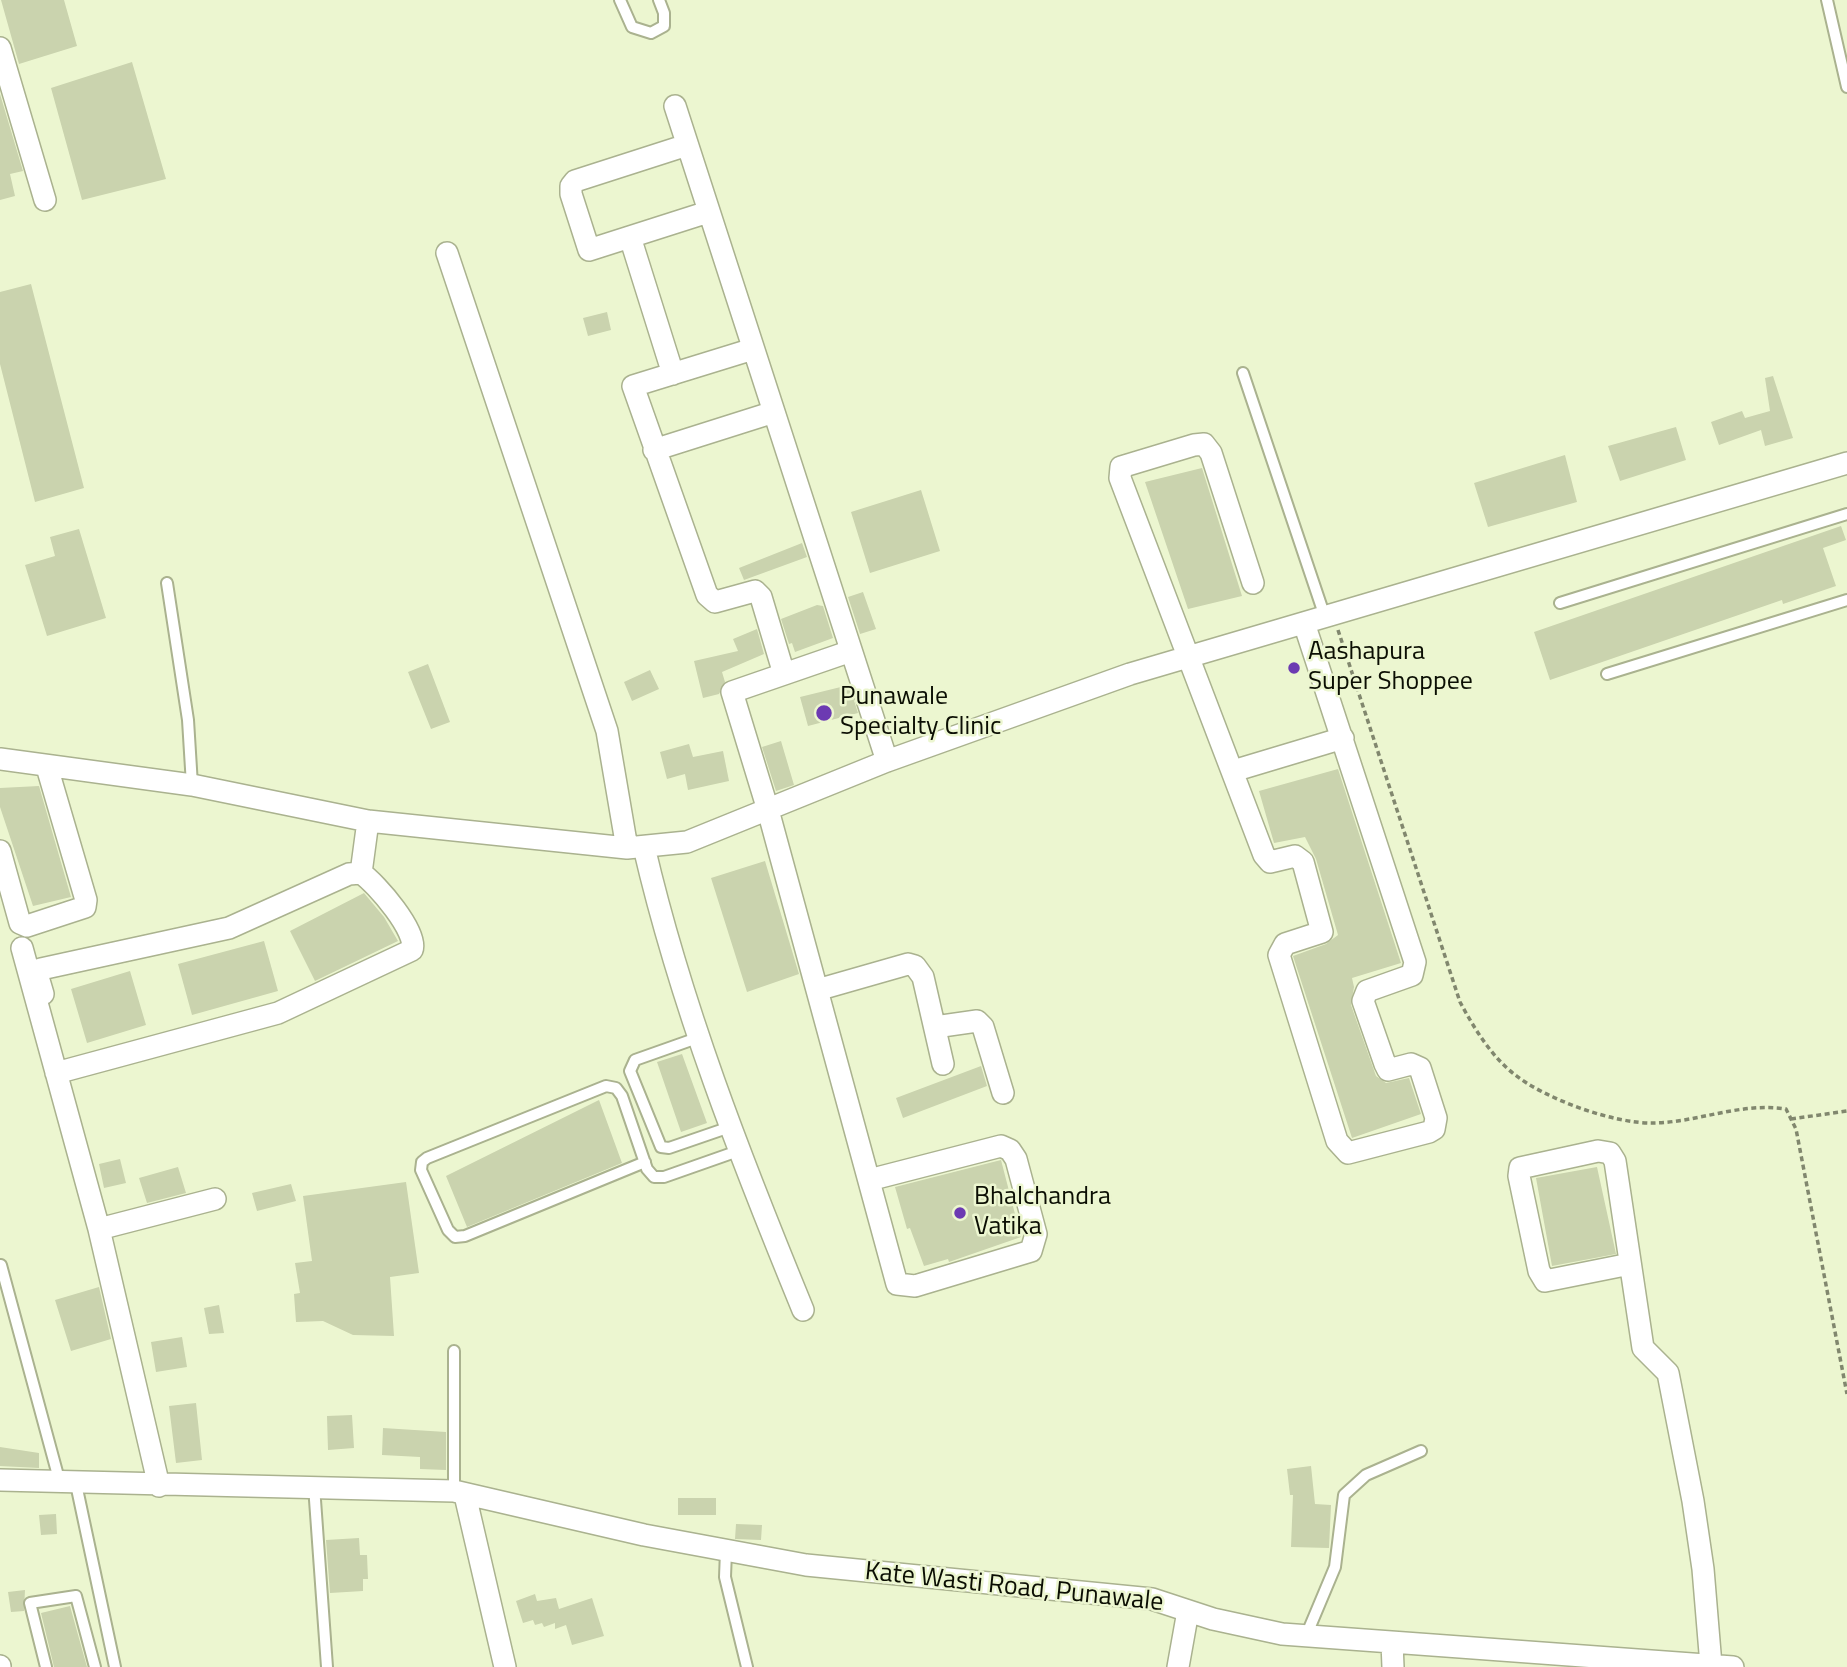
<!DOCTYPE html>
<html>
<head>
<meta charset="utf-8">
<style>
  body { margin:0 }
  canvas { display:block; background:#ecf6d0 }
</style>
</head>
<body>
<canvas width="1847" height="1667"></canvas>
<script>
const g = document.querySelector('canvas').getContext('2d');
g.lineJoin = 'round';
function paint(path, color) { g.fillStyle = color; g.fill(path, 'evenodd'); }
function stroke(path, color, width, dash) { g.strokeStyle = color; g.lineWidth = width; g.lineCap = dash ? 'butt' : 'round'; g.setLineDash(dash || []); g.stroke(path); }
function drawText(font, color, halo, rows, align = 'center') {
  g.font = font + ' "Titillium Web",sans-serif'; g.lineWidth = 5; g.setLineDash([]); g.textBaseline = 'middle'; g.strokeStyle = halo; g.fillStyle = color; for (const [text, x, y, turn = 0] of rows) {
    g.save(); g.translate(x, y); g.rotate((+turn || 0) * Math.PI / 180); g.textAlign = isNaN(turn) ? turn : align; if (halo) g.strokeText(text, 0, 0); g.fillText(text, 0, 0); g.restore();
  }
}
const building = new Path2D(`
  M1,0h63l13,46 -58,18z
  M132,62l34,117 -84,21 -31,-112z
  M0,94l23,77 -13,3 5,22 -15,4z
  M31,284l53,204 -49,14 -35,-138v-72z
  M607,312l4,18 -23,6 -5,-18z
  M1773,376l20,62 -28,8 -4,-16 -42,15 -8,-23 31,-11 3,7 25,-7 -5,-33z
  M1676,427l10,33 -66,21 -12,-35z
  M1565,455l12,47 -89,25 -14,-44z
  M1202,468l40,128 -54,13 -43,-127z
  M921,490l19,61 -70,22 -19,-61z
  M1841,526l5,14 -23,8 13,38 -53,18 -1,-4 -232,80 -16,-48z
  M79,529l27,89 -59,18 -22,-71 30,-9 -5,-19z
  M802,543l5,14 -63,23 -5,-12z
  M863,592l13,37 -16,5 -12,-37z
  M817,605l6,1 10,32 -38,14 -3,-9 -3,1 -8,-25z
  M757,629l7,25 -42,18 3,10 -6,12 -16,4 -9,-37 44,-10 -5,-12z
  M428,664l22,58 -19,7 -23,-57z
  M650,670l9,19 -27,12 -8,-19z
  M849,685l9,28 -50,13 -8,-29z
  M781,741l13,44 -18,6 -14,-44z
  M689,744l4,13 30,-6 6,30 -41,9 -3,-16 -18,5 -7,-27z
  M1338,769l63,194 -49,15 2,9 -3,18 25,71 10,7 23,-5 12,36 -69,24 -59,-182 33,-12 12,-9 -22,-76 -11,-22 -31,6 -15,-52z
  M39,786l32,111 -38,9 -33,-99v-19z
  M765,861l34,113 -52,18 -36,-114z
  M364,893l20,24 14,24 -83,40 -25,-50z
  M264,941l14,50 -86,24 -14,-51z
  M130,971l16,54 -59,18 -16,-54z
  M682,1054l25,69 -26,9 -24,-70z
  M981,1066l6,20 -84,32 -7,-20z
  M599,1100l23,63 -155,64 -21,-51z
  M120,1159l6,24 -22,5 -5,-24z
  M1001,1160l20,77 -72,25 -1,-3 -24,7 -14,-38 -3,1 -12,-42z
  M178,1167l8,26 -39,10 -8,-25z
  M1597,1167l19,87 -64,12 -16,-88z
  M406,1182l13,91 -29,4 4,59 -41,-1 -30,-14 -27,1 -2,-28 6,-1 -5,-30 17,-2 -9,-65z
  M291,1184l5,17 -39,10 -5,-18z
  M99,1287l12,52 -40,12 -16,-51z
  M219,1305l5,28 -15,1 -5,-26z
  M182,1337l5,30 -31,5 -5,-30z
  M196,1403l6,57 -26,3 -7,-57z
  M352,1415l2,33 -26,2 -1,-34z
  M383,1428l63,4v38l-26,-1v-12l-38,-2z
  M0,1447l39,6v15l-39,-2z
  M1311,1466l4,38 16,1 -2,43 -38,-1 2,-52h-3l-3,-26z
  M678,1498h38v17h-38z
  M56,1514l1,20 -16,1 -2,-20z
  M736,1524l26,1 -1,15 -26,-1z
  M359,1538l1,17h7l1,24h-5v12l-33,2 -4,-53z
  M25,1590l-1,21 -13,1 -3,-20z
  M535,1594l2,7 19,-3 3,11 33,-11 12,38 -32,9 -6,-20 -11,4v-6l-11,4 -2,-4 -7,2 -2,-5 -10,3 -7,-22z
  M70,1606l17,61h-33l-13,-54z`);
const path = new Path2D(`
  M1338,630l122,372c14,26 31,54 54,72 31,25 100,50 140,49 45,-1 87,-21 132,-14l10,20 51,265
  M1791,1119l56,-8`);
const service = new Path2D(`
  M620,0l12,27 19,6 13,-7v-13l-5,-13
  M1827,0l20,87
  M1243,373l82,244
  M167,583l21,137 4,65
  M1560,603l287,-89
  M1607,674l240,-74
  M700,1037l-65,23 -5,11 31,76 8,1 61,-21
  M645,1162l-180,74 -10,1 -7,-7 -27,-60 1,-8 5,-4 179,-72 10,2 6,8 25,73 7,8h10l74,-26
  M1,1265l59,218
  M454,1351v140
  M76,1484l39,183
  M314,1486l13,181
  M726,1551l-1,26 22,90
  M1306,1636l29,-69 9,-72 22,-20 55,-24
  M46,1667l-16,-64 46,-7 19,71`);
const minor = new Path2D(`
  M0,48l45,152
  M675,106l212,655
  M687,145l-112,36 -4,5v8l18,56 119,-38
  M630,237l43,137
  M447,253l160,478 20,117
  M753,349l-120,37 74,209 8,7 40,-11 6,6 23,77
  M654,450l120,-38
  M1253,583l-42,-130 -7,-9 -10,1 -73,22 -1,11 144,377 6,7 25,-6 8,6 19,70 -37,12 -6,11 58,186 11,12 81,-21 5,-3 2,-11 -16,-50 -9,-4 -23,6 -3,-6 -22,-63 4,-10 45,-16 3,-13 -111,-339
  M851,651l-119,41 36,118 129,474 18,2 116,-35 5,-17 -20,-75 -6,-9 -9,-4 -132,34
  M0,759l192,26 176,36 259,27 60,-6 200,-81 243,-87 717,-211
  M1233,771l110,-33
  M644,847c37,159 97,312 159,463
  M0,851l20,72 7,3 58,-19 1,-7 -39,-133
  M22,948l77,281 60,257
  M817,990l91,-26 7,2 8,11 20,87
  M43,994l-5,-17 3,-8 188,-41 120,-54 12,-1 7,-52
  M935,1027l42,-6 6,6 20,66
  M56,1073l222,-60 134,-63c7,-17 -36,-67 -51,-77
  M99,1229l116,-30
  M1630,1264l-85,17 -6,-10 -20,-95 1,-8 78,-17 12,2 5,8 28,187 25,25 25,128 10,68 8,96
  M0,1480l454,11 190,44 162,30 346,34 61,20 69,15 451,33
  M465,1495l40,172
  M1392,1642l1,25
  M0,1666v1
  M1178,1667l10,-56`);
const markers = [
  [1294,668,7,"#6c3ab2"],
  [824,713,9,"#6c3ab2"],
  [960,1213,7,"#6c3ab2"]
];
const poiNames = [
  ["Aashapura",1308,653],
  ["Super Shoppee",1308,683],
  ["Punawale",840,698],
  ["Specialty Clinic",840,728],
  ["Bhalchandra",974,1198],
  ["Vatika",974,1228]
];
const streetNames = [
  ["Kate Wasti Road, Punawale",1014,1588,6]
];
paint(building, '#cad3ae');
stroke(service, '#aab28f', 14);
stroke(minor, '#aab28f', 24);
stroke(path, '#81876e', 3.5, [5, 3.5]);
stroke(service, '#fff', 10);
stroke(minor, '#fff', 21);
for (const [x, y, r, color] of markers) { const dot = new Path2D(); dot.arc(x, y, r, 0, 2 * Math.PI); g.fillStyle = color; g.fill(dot); stroke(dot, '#ecf6d0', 2.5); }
drawText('26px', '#0b0e03', '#ecf6d0', poiNames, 'left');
drawText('26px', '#0b0e03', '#ecf6d0', streetNames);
</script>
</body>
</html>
